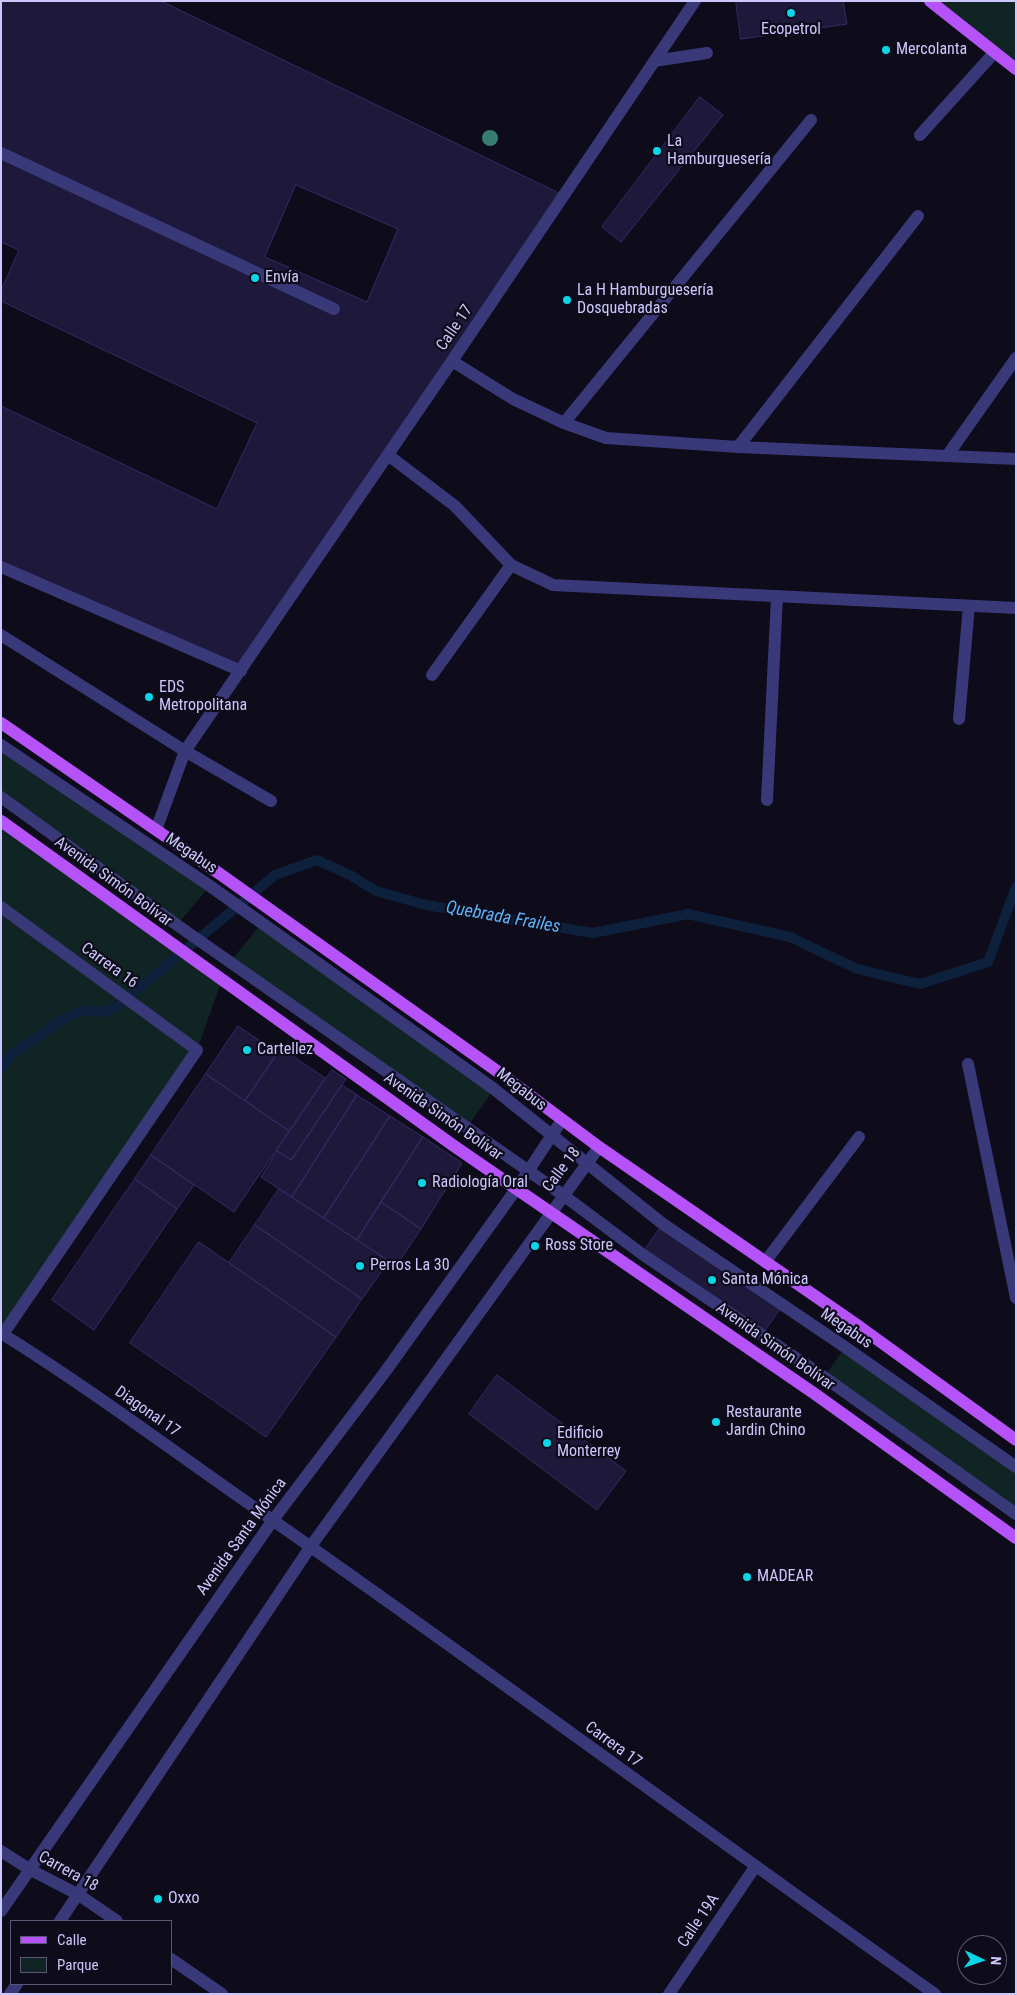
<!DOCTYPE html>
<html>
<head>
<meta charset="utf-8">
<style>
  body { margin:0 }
  #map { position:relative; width:1017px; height:1995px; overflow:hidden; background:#0e0b1b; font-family:"Roboto Condensed",sans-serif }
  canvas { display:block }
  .frame { position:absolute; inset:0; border:2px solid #ccc8fd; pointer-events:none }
  .legend { position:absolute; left:10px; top:1920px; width:162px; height:65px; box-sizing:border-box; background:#0e0b1b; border:1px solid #5a5775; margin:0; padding:6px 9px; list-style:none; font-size:15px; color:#ccc8fd }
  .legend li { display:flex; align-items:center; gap:10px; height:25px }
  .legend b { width:25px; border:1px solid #5a5775 }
  .north { position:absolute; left:957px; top:1935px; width:50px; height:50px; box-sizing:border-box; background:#0e0b1b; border:1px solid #5a5775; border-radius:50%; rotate:93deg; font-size:14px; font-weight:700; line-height:20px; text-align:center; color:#ccc8fd }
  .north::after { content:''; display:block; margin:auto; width:18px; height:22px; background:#09d7e7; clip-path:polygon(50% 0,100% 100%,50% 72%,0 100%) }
</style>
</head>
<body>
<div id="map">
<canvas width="1017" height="1995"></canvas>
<div class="frame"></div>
<ul class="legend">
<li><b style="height:6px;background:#b653f8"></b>Calle</li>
<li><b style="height:14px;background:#0f2423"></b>Parque</li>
</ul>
<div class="north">N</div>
</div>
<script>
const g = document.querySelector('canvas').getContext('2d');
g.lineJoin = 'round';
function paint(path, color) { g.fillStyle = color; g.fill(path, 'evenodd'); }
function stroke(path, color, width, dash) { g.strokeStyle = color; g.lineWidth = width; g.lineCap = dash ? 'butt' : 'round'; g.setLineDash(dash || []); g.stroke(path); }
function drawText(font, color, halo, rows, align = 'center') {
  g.font = font + ' "Roboto Condensed",sans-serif'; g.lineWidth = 4.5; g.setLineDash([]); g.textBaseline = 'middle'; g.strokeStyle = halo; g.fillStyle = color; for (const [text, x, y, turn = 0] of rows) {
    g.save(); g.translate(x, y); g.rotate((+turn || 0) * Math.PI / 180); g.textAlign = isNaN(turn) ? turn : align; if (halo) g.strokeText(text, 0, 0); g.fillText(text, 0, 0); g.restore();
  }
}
const green = new Path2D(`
  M930,1h86v68z
  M1,745l209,141 -33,39 -176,-128z
  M1,821l221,159 -25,70 -196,283z
  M262,923l232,166 -28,40 -236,-167z
  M845,1347l171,120v47l-192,-137z`);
const stream = new Path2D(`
  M1,1069l10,-14 52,-36 21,-9 15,2 15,-3 161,-134 42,-15 33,15 26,16 50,14 167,28 95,-19 102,23 67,32 63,15 68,-22 28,-75`);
const building = new Path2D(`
  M1,1h160l402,194 -322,476 -240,-104z
  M736,1h107l4,23 -106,15z
  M700,97l23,18 -102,127 -19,-15z
  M296,185l102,44 -31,73 -102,-45z
  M1,242l18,8 -18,41z
  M1,301l256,122 -40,86 -216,-103z
  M238,1026l40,27 -33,48 -39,-27z
  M281,1048l44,30 -36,53 -44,-30z
  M332,1070l14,9 -55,81 -14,-9z
  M206,1074l83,57 -55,81 -83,-57z
  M342,1085l15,10 -65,102 -31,-20 16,-26 14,9z
  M357,1095l33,21 -66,102 -32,-21z
  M390,1116l33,21 -66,103 -33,-22z
  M423,1137l39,26 -41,66 -40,-27z
  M151,1155l43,30 -17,24 -42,-30z
  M135,1179l42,30 -83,121 -42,-30z
  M279,1189l110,72 -27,38 -107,-74z
  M381,1202l40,27 -25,37 -39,-26z
  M663,1224l119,82 -21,30 -119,-82z
  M255,1225l107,74 -26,38 -107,-74z
  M199,1242l137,95 -70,100 -136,-94z
  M497,1375l129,96 -29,39 -128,-96z`);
const minor = new Path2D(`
  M654,61l53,-8
  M920,135l74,-82
  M1,153l333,156
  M452,361l61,38 51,24 42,15 132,9 278,12
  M564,423l247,-303
  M738,447l180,-231
  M388,455l67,51 56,59 42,20 463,23
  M947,456l69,-98
  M1,567l240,104
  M1,635l184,116 86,50
  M432,675l79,-110
  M959,719l10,-113
  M1,745l209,141 284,203 169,135 182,123 171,120
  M1,797l176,128 386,270 79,59 182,123 192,137
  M767,800l10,-204
  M156,830l29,-79 267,-390 243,-360
  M1,907l196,143 -194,284
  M968,1064l48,234
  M765,1262l94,-125
  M1,1333c93,58 180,124 270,186 223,156 442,318 664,475
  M1,1851l28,18 50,26 38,26
  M1,1911l272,-391 112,-148 132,-184 45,-68
  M60,1921l251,-375 288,-399
  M171,1959l51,35
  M10,1994l7,-10
  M669,1994l86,-127`);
const major = new Path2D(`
  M930,1l86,68
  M1,723l219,151 284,202 95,71 261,180 156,113
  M1,821l453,325 361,248 201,144`);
const trees = [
  [490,138]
];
const markers = [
  [791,13,5,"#09d7e7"],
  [886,50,5,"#09d7e7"],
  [657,151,5,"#09d7e7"],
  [255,278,5,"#09d7e7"],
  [567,300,5,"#09d7e7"],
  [149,697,5,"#09d7e7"],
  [247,1050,5,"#09d7e7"],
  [422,1183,5,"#09d7e7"],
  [535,1246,5,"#09d7e7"],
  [360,1266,5,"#09d7e7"],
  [712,1280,5,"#09d7e7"],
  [716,1422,5,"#09d7e7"],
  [547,1443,5,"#09d7e7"],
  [747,1577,5,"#09d7e7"],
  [158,1899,5,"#09d7e7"]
];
const poiNames = [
  ["Ecopetrol",791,30,"center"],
  ["Mercolanta",896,50],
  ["La",667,142],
  ["Hamburguesería",667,160],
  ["Envía",265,278],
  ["La H Hamburguesería",577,291],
  ["Dosquebradas",577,309],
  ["EDS",159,688],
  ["Metropolitana",159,706],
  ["Cartellez",257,1050],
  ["Radiología Oral",432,1183],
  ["Ross Store",545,1246],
  ["Perros La 30",370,1266],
  ["Santa Mónica",722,1280],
  ["Restaurante",726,1413],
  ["Jardin Chino",726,1431],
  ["Edificio",557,1434],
  ["Monterrey",557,1452],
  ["MADEAR",757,1577],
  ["Oxxo",168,1899]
];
const streetNames = [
  ["Calle 17",455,328,-56],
  ["Megabus",191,854,34],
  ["Avenida Simón Bolívar",113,882,36],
  ["Carrera 16",109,966,36],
  ["Megabus",521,1090,38],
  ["Avenida Simón Bolívar",443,1117,35],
  ["Calle 18",562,1170,-53],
  ["Megabus",846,1329,34],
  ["Avenida Simón Bolívar",775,1347,35],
  ["Diagonal 17",147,1412,35],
  ["Avenida Santa Mónica",242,1537,-54],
  ["Carrera 17",613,1745,36],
  ["Carrera 18",68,1872,29],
  ["Calle 19A",699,1921,-56]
];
const waterNames = [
  ["Quebrada Frailes",503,918,10]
];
paint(green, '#0f2423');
stroke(stream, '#0d213d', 10);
paint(building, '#1e183b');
stroke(building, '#352b66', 1);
stroke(minor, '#393878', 12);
stroke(major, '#b653f8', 12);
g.fillStyle = '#377c70';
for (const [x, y] of trees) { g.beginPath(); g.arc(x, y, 8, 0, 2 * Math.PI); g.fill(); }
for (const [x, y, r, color] of markers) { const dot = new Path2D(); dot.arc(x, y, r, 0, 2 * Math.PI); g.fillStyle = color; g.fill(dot); stroke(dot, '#0e0b1b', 2); }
drawText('16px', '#ccc8fd', '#0e0b1b', poiNames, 'left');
drawText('16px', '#ccc8fd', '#0e0b1b', streetNames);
drawText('italic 18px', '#5ab3f8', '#0e0b1b', waterNames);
</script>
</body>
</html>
